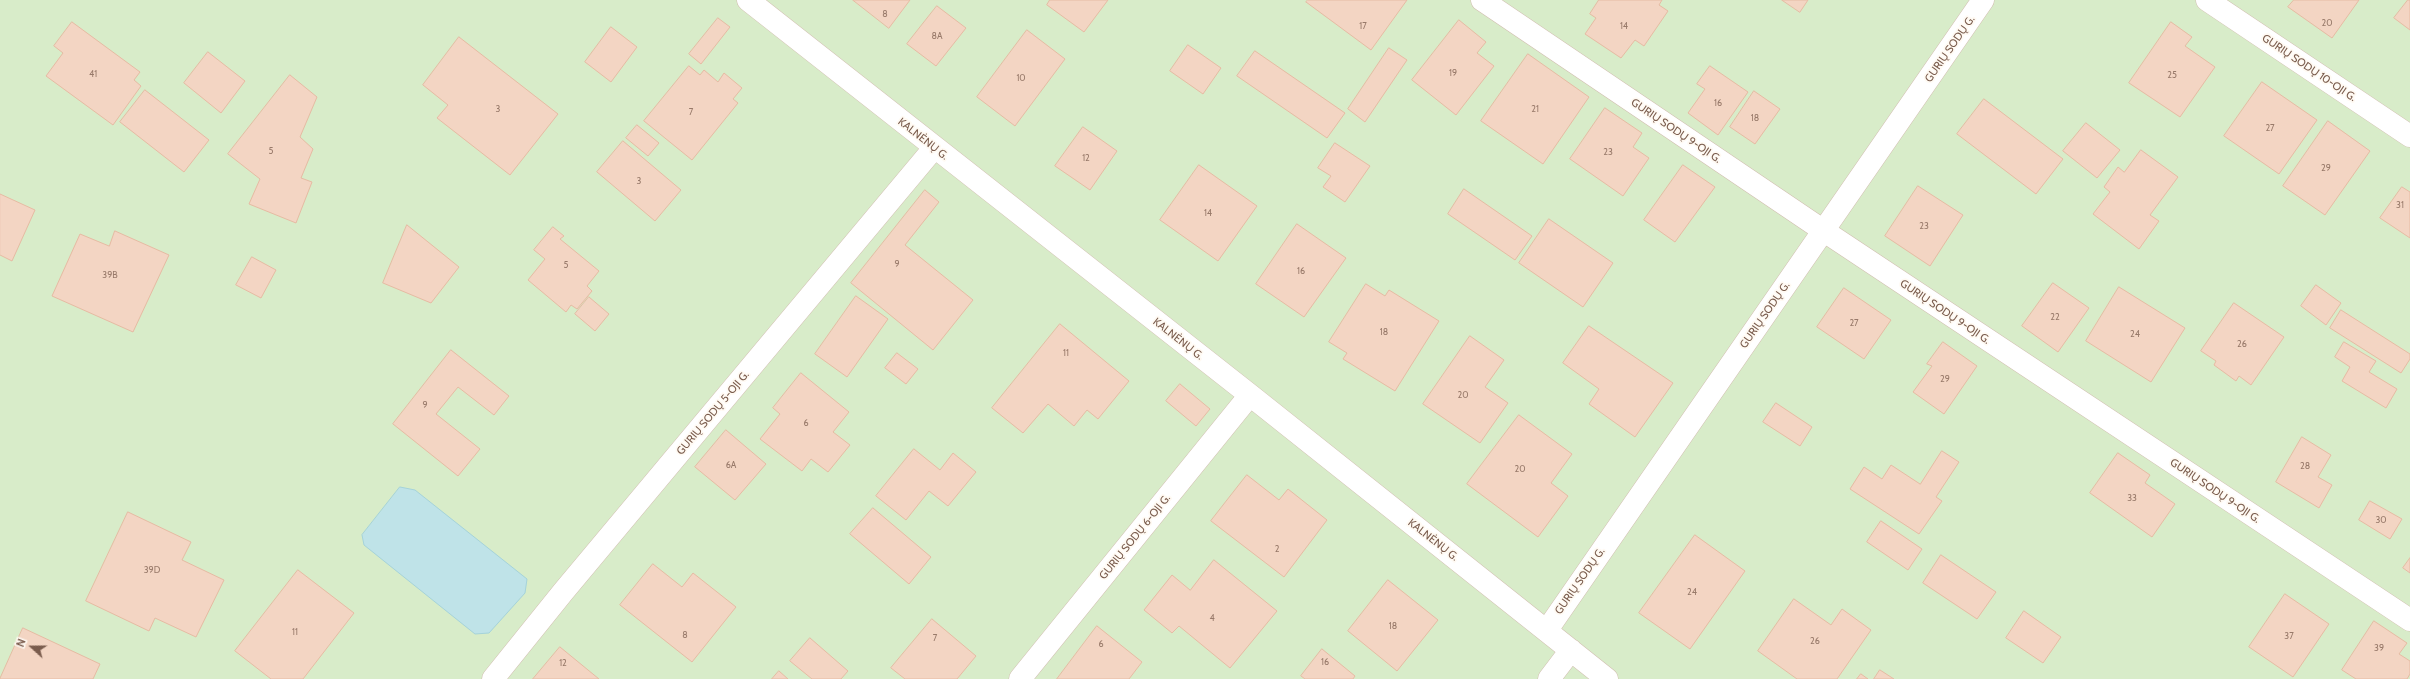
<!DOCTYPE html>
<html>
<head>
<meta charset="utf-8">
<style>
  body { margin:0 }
  #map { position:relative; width:2410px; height:679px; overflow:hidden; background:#fdf6ec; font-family:Cabin,sans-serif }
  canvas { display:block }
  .north { position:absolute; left:12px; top:627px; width:40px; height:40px; -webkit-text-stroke:3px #fffaf3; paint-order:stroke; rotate:291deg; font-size:11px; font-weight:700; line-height:16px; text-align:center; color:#7a5c4d }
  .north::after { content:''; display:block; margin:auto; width:14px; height:18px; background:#7a5c4d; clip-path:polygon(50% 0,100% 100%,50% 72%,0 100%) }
</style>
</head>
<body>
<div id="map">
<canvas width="2410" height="679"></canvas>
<div class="north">N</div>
</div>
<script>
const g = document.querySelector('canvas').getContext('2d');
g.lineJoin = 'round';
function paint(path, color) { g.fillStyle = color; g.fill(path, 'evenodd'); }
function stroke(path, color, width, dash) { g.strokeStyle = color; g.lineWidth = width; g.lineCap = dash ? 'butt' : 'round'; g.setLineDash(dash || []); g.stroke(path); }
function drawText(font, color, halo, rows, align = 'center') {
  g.font = font + ' Cabin,sans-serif'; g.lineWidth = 3.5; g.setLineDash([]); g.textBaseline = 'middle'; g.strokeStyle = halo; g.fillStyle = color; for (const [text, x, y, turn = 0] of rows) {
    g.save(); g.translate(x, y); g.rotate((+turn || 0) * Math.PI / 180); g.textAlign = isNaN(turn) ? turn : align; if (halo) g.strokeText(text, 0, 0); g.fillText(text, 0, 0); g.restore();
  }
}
const green = new Path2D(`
  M0,0h2410v679h-2410z`);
const water = new Path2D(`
  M400,487l15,3 112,89 -2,14 -36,40 -14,1 -111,-89 -2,-10z`);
const building = new Path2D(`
  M853,0h57l-21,28z
  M1050,0h58l-24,32 -37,-27z
  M1308,0h99l-36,50 -65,-48z
  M1599,0h63l-3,5 9,6 -24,35 -9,-6 -14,18 -36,-24 11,-16 -6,-4z
  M1782,0h26l-8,12z
  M2294,0h65l-27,38 -44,-31z
  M2408,0h2v30l-16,-12z
  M937,6l29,22 -30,38 -29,-22z
  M718,18l12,9 -29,37 -12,-10z
  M1459,20l27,22 -9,11 17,13 -38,49 -44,-35z
  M72,22l68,50 -6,8 7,6 -28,39 -67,-49 17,-23 -9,-7z
  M2171,22l21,15 -7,9 30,21 -35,50 -51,-34z
  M611,27l26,20 -26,35 -26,-20z
  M1027,30l38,29 -50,67 -38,-29z
  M459,37l99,77 -48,61 -73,-57 11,-13 -25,-20z
  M1188,45l33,23 -18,26 -33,-23z
  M1389,48l18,12 -42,62 -17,-13z
  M1255,51l90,62 -18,25 -90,-62z
  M208,52l37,29 -24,32 -37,-30z
  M1528,54l61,43 -46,67 -62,-43z
  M689,66l11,9 4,-5 14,12 6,-9 18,15 -9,11 5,4 -46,57 -48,-39z
  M1710,66l38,26 -30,43 -30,-22 17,-24 -8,-5z
  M290,75l27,22 -17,40 13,12 -12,29 11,4 -16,41 -47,-19 11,-25 -32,-25z
  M2262,82l55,38 -38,54 -55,-38z
  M145,90l64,50 -25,32 -64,-50z
  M1754,91l26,18 -25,35 -25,-17z
  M1984,99l79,60 -27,35 -79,-60z
  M1605,108l37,25 -9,14 16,11 -26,38 -53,-37z
  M2328,121l42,30 -45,64 -42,-29z
  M2086,123l34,27 -23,28 -34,-27z
  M637,125l22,18 -11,13 -22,-18z
  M1083,127l34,24 -27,39 -35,-24z
  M623,141l58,49 -26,31 -58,-49z
  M1335,143l35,23 -25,36 -22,-15 8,-11 -13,-8z
  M2141,150l37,27 -28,38 9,6 -20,28 -46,-35 17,-22 -6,-5 14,-20 6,5z
  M1199,165l58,41 -39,55 -58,-41z
  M1683,165l32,22 -40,55 -31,-22z
  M1918,186l45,29 -33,51 -45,-30z
  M2402,187l8,5v46l-30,-20z
  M1464,189l68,47 -17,24 -67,-46z
  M925,190l14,12 -34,43 68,55 -40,50 -82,-67z
  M0,194l35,16 -23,51 -12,-6z
  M1549,219l64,44 -30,44 -64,-44z
  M1297,224l49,34 -42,59 -48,-33z
  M407,225l52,42 -28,36 -48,-20z
  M553,227l11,9 -4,3 39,32 -12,15 5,5 -15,18 -6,-4 -5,7 -38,-32 17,-21 -11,-9z
  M115,231l54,24 -36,77 -81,-36 28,-62 29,12z
  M252,257l24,13 -15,28 -25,-13z
  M2053,283l36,25 -31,44 -36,-26z
  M1366,284l19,12 4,-6 50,31 -44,70 -52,-32 4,-6 -18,-11z
  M2316,285l25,18 -15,22 -25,-19z
  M2119,287l66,41 -34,54 -65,-41z
  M1844,288l47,32 -27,39 -47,-32z
  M856,296l32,23 -41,58 -32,-23z
  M589,297l20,17 -14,17 -20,-17z
  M2234,303l50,34 -33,48 -12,-9 -3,5 -22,-16 2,-4 -15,-10z
  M2341,310l69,44v5l-9,14 -71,-45z
  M1060,324l69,57 -31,38 -11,-9 -13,16 -26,-22 -25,29 -31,-25z
  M1589,326l84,57 -38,54 -46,-33 10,-15 -36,-26z
  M1470,336l34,24 -19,27 23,16 -28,40 -57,-39z
  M1943,342l34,24 -33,48 -31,-22 19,-26 -5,-2z
  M2344,342l32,19 -7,11 28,17 -11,19 -44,-27 8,-14 -15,-10z
  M451,350l58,46 -15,19 -36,-28 -22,27 44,35 -22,27 -65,-52z
  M897,353l21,16 -12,15 -21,-16z
  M801,373l48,39 -16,20 17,13 -22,27 -17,-13 -9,12 -42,-32 20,-25 -7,-6z
  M1180,384l30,25 -14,17 -30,-25z
  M1776,403l36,24 -12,19 -37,-24z
  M1519,415l53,39 -21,29 17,13 -30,41 -71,-53z
  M726,430l40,34 -31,36 -40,-33z
  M2302,437l29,18 -13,22 14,8 -13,23 -43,-26z
  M914,449l26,21 13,-17 23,19 -28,34 -19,-15 -23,29 -30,-24z
  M1942,451l17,11 -23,35 6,4 -23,33 -69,-45 14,-22 18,12 9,-14 29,19z
  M2118,453l32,22 -5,8 30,21 -23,33 -62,-44z
  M1247,475l32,25 9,-11 39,31 -43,57 -73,-56z
  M2370,501l32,18 -12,20 -31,-19z
  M873,508l58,49 -22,27 -59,-50z
  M128,512l63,30 -9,18 42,20 -28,57 -41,-19 -6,13 -63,-30z
  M1881,521l41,28 -14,21 -41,-28z
  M1695,535l50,36 -55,78 -51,-36z
  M1941,555l55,37 -19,27 -54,-36z
  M2410,558v15l-7,-5z
  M1214,560l63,51 -47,57 -51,-42 -7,7 -28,-23 28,-35 18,15z
  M653,564l29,23 11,-14 43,34 -44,55 -72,-57z
  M298,570l56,43 -51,66h-32l-36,-28z
  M1388,580l50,40 -41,51 -49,-40z
  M2285,594l44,30 -36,53 -44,-30z
  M1794,599l37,26 11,-16 29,21 -34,49h-40l-39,-28z
  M2024,611l37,26 -18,26 -37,-25z
  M932,619l44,37 -19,23h-52l-14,-11z
  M2374,621l33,22 -8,11 11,7v13l-3,5h-51l-14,-9z
  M1097,626l45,36 -13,17h-72z
  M23,628l77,36 -7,15h-93z
  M810,638l38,33 -7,8h-29l-22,-18z
  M560,647l39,32h-66z
  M1322,649l33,27 -2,3h-48l-4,-3z
  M1880,670l14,9h-20z
  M779,671l9,8h-16z
  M1861,674l7,5h-11z`);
const street = new Path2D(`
  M748,0l502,395 357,284
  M1482,0l342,231 586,389
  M2207,0l203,136
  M1547,630l436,-630
  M493,679l70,-87 371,-444
  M1020,679l230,-284
  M1549,679l22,-29`);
const numberNames = [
  ["8",885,14],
  ["20",2327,23],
  ["17",1363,26],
  ["14",1624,26],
  ["8A",937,36],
  ["19",1453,73],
  ["41",93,74],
  ["25",2172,75],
  ["10",1021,78],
  ["16",1718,103],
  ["3",498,109],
  ["21",1535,109],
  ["7",691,112],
  ["18",1755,118],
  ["27",2270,128],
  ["5",271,151],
  ["23",1608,152],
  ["12",1086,158],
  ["29",2326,168],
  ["3",639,181],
  ["31",2400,205],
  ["14",1208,213],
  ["23",1924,226],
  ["9",897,264],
  ["5",566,265],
  ["16",1301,271],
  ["39B",110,275],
  ["22",2055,317],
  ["27",1854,323],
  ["18",1384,332],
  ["24",2135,334],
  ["26",2242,344],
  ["11",1066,353],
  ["29",1945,379],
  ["20",1463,395],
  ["9",425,405],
  ["6",806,423],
  ["6A",731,465],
  ["28",2305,466],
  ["20",1520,469],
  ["33",2132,498],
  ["30",2381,520],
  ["2",1277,549],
  ["39D",152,570],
  ["24",1692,592],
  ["4",1212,618],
  ["18",1393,626],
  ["11",295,632],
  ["8",685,635],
  ["37",2289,636],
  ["7",935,638],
  ["26",1815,641],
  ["6",1101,644],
  ["39",2379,648],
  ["16",1325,662],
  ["12",563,663]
];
const streetNames = [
  ["GURIŲ SODŲ G.",1950,49,-55],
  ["GURIŲ SODŲ 10-OJI G.",2309,68,34],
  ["GURIŲ SODŲ 9-OJI G.",1676,131,34],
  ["KALNĖNŲ G.",923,139,38],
  ["GURIŲ SODŲ 9-OJI G.",1945,312,34],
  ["GURIŲ SODŲ G.",1765,315,-55],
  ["KALNĖNŲ G.",1178,339,38],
  ["GURIŲ SODŲ 5-OJI G.",713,413,-50],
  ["GURIŲ SODŲ 9-OJI G.",2215,491,34],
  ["GURIŲ SODŲ 6-OJI G.",1135,537,-51],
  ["KALNĖNŲ G.",1433,540,38],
  ["GURIŲ SODŲ G.",1580,581,-55]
];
paint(green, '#d8ecc9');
paint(water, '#bfe3e8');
stroke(water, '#a5d3da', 1);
paint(building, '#f3d5c3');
stroke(building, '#e6bba3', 1);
stroke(street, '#d1beb0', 23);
stroke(street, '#fff', 22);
drawText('9px', '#987a6a', null, numberNames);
drawText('11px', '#7a5c4d', '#fffaf3', streetNames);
</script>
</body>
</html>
